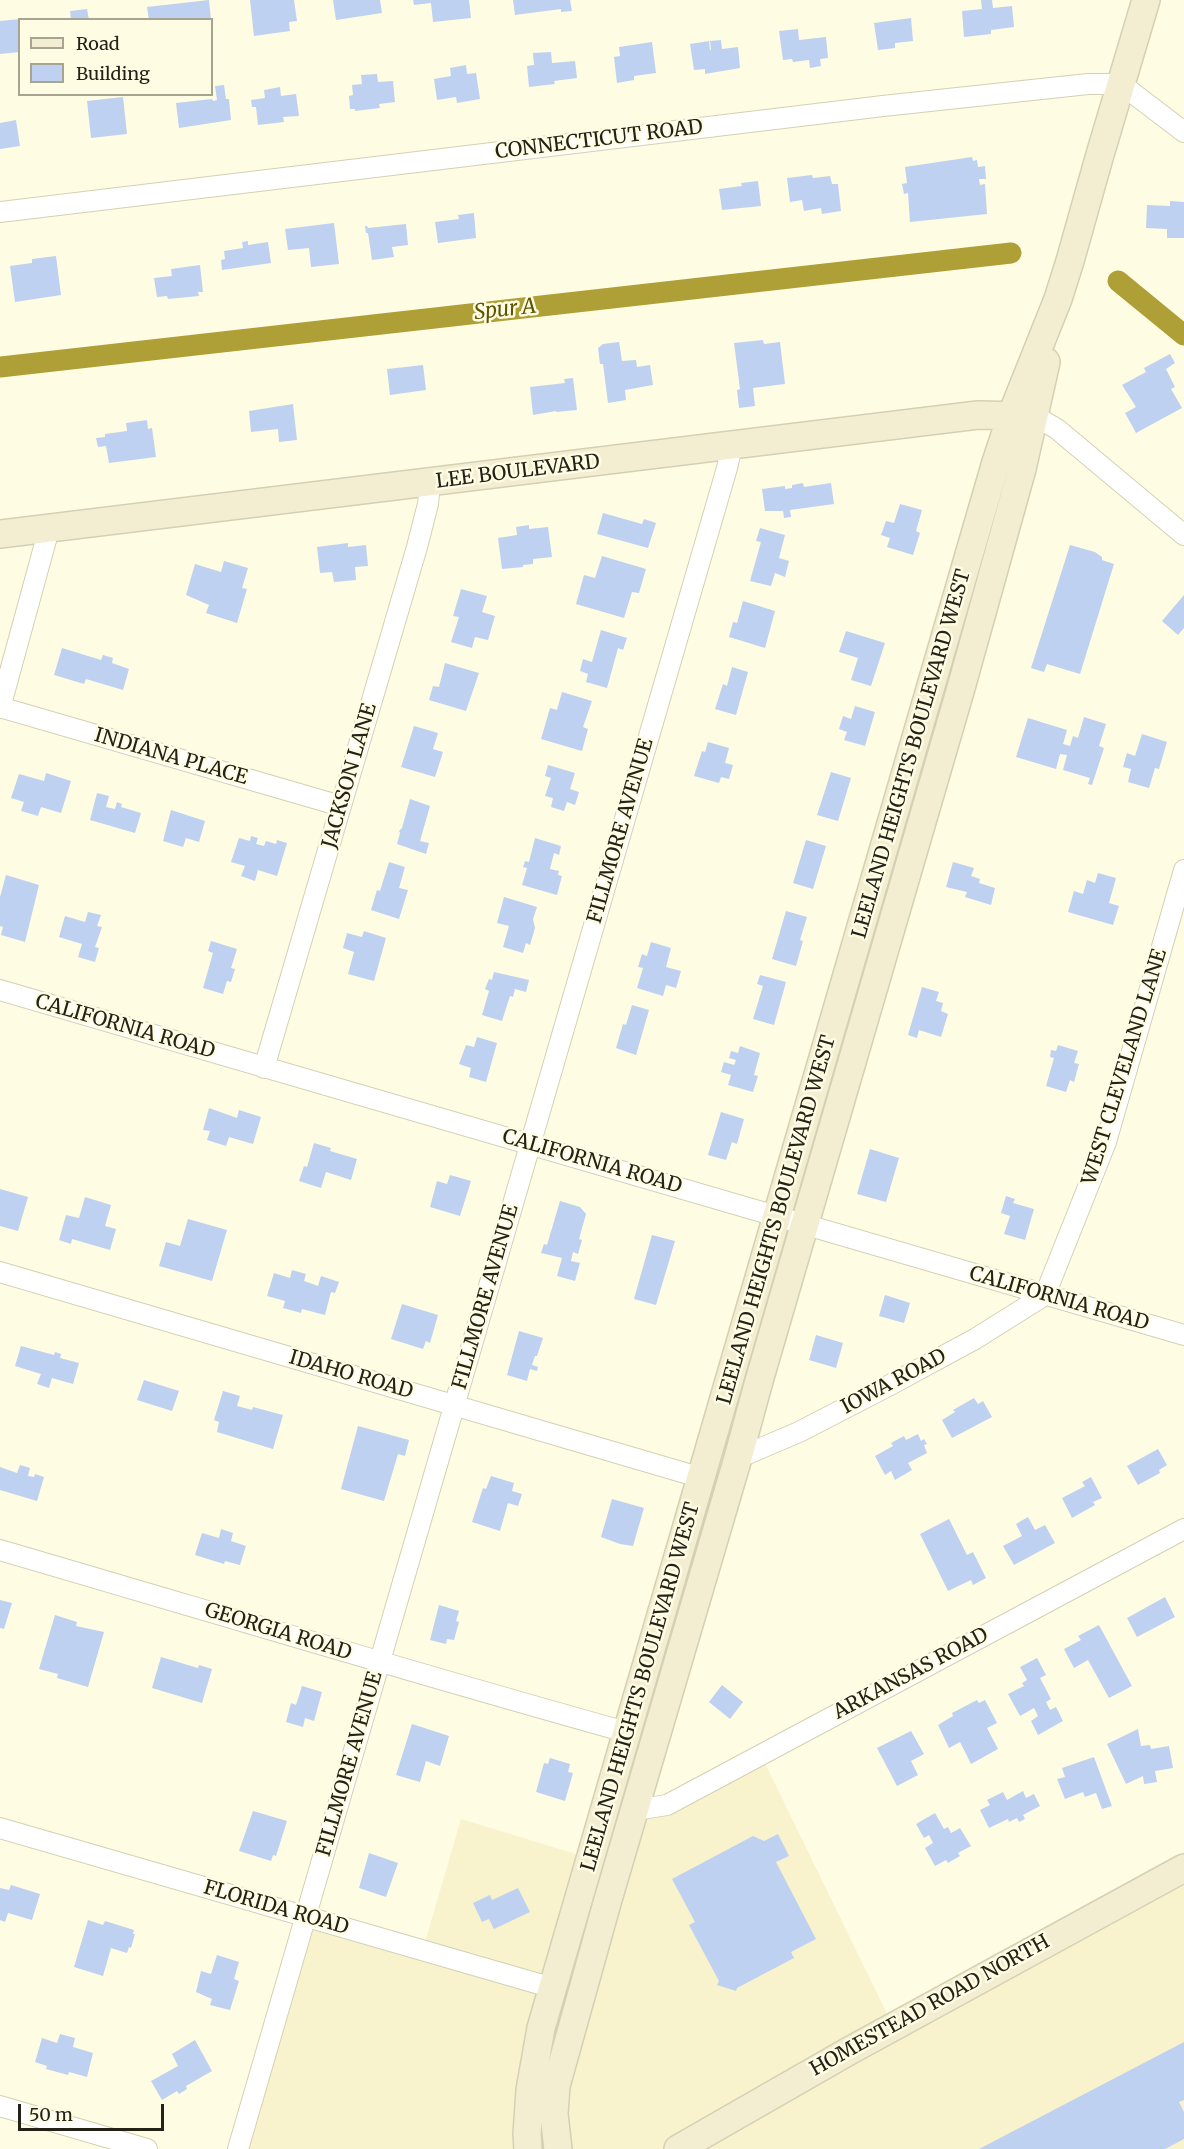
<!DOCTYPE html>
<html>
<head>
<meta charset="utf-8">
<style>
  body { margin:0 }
  #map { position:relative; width:1184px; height:2149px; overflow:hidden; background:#fffce4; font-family:Merriweather,serif }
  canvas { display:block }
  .legend { position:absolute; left:18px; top:18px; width:195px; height:78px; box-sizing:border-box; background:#fffce4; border:2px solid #a7a592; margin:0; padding:8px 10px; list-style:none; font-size:18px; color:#242217 }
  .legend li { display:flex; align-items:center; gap:12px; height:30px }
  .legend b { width:30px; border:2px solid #a7a592 }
  .scale { position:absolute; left:18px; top:2104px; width:146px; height:27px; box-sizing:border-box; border:3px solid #242217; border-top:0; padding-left:8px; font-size:18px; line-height:21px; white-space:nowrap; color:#242217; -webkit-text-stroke:4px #fffce4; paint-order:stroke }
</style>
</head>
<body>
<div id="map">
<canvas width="1184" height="2149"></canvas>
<ul class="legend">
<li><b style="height:8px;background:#f3eed1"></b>Road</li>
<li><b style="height:16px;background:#bed1f1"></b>Building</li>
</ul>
<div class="scale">50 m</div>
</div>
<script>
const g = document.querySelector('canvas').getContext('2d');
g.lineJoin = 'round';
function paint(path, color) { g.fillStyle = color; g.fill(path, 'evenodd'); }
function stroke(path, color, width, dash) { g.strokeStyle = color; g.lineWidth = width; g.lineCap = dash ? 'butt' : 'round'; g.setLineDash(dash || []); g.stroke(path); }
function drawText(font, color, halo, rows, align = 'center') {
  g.font = font + ' Merriweather,serif'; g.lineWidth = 5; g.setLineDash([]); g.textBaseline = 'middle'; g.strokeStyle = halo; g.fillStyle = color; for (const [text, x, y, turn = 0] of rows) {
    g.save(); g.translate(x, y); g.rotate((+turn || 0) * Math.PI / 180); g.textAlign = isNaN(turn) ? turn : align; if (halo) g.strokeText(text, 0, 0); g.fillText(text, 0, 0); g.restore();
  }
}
const built = new Path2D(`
  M761,1755l133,273 290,-160v281h-626l-4,-35 81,-304z
  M461,1819l118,36 -62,294h-288l71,-238 123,38z`);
const canal = new Path2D(`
  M1118,281l66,54
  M0,367l1011,-114`);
const building = new Path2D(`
  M209,0l2,20h-62l-2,-13z
  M250,0h44l3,21 -8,1 1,9 -36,5z
  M333,0h47l2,13 -46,7z
  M413,0h56l2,18 -38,4 -2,-19 -17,2z
  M513,0h57l2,11 -11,1v-3l-46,6z
  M981,0h11l1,8 19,-2 2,21 -23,3v4l-27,3 -2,-26 20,-2z
  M87,9l2,11h-18l-1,-9z
  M911,18l2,23 -18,2v5l-17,2 -4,-27z
  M20,19v33l-20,2v-33z
  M798,29l1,11 27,-3 2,21 -8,1 1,7 -11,2 -1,-8 -16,2 -1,-3 -9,1 -4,-29z
  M721,40l1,9 16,-2 2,21 -35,6v-5l-11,1 -4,-26 19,-3 1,9h1l-1,-9z
  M652,42l4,31 -22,3v4l-17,3 -3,-26 6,-1 -1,-9z
  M551,52l1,11 23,-2 2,17 -23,3 1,3 -26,3 -2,-21 7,-1 -1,-12z
  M466,65l1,9 9,-1 4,26 -23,4 -1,-6 -19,3 -3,-21 17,-3 -1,-8z
  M377,74l1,8 15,-1 2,21 -16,2 1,4 -25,3v-2h-5l-1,-13 4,-1 -1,-10 10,-1 -1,-9z
  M224,85l2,14h3l2,21 -52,8 -3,-25 36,-4 1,2 4,-1 -2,-14z
  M280,87l1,9 15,-2 3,22 -16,1 1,5 -26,3 -2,-18h-4l-1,-7 14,-2 -1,-8z
  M123,97l4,37 -36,4 -4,-37z
  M16,120l4,26 -20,3v-26z
  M972,157l1,4 4,-1 1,7 7,-1 1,13h-7l1,6 5,-1 2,30 -77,8 -2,-29 -4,1 -2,-10 5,-1 -2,-16z
  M812,175l1,3 17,-2 2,8h6l3,27 -19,3 -1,-6 -17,3 -2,-11 -12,2 -3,-24z
  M758,181l3,25 -39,4 -3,-21 23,-3 -1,-3z
  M1170,201l14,1v36h-17v-9l-21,-1 1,-23 23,1z
  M474,213l2,25 -38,5 -3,-21 24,-3 -1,-4z
  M334,223l5,41 -28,3 -2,-19 -21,2 -3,-21z
  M406,224l2,21 -16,2 2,10 -22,3 -4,-27h-2l-1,-7h2l1,2z
  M248,241v4l20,-3 3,21 -49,7 -1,-10 4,-1 -1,-8 19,-3 -1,-6z
  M56,256l5,39 -46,7 -5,-36 22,-3v-4z
  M200,265l3,27h-5l1,4 -31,3 -1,-3 -10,1 -3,-19 18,-2 -1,-7z
  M763,340l1,4 16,-2 5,42 -32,4 2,18 -16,2 -2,-18 3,-1 -6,-46z
  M619,342l3,19 14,-1 1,7 13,-2 3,20 -28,5 1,10 -18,3 -5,-39h-3l-2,-16 5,-4z
  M1170,354l5,9 -9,6 9,18 -4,2 11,19 -46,25 -11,-20 11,-6 -14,-22 24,-13 -2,-4z
  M423,365l3,25 -36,5 -3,-26z
  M573,378l4,32 -21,2v-1l-23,4 -3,-28 35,-4 -1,-4z
  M293,404l4,36 -18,2 -1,-13 -27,3 -2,-21z
  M147,420l1,9 4,-1 4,29 -47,6 -3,-17 -8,1 -2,-9 9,-1v-3l22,-3 -1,-8z
  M803,483l1,4 27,-4 3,21 -44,6 1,7 -7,1 -1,-7h-18l-3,-22 23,-3v3l7,-1v-3z
  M900,504l22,6 -6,21 4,2 -7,22 -26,-8 3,-9 -9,-3 5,-14 8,2z
  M603,513l39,11 2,-5 12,4 -8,25 -51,-14z
  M529,525v4l19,-2 4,30 -19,2v5l-10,1v2l-21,2 -4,-31 19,-3 -1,-8z
  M760,528l25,7 -6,23 10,3 -4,16 -10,-4 -4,13 -21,-5 11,-39 -5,-1z
  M348,543v4l18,-2 2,21 -13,1 1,13 -22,2 -2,-10 -12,1 -3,-26z
  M1070,545l25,7 7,5v3l12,4 -34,110 -33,-10 -3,8 -13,-4z
  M602,556l44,13 -7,24 -7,-1 -8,26 -48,-14 8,-29 11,3z
  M224,561l24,7 -6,20 5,1 -10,34 -31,-10 3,-8 -23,-10 9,-31 26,8z
  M461,589l26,7 -5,16 13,4 -7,24 -13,-3 -3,11 -21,-6 8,-25 -6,-1z
  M1184,595v33l-6,7 -16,-14z
  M743,601l32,10 -10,37 -36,-11 4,-15 4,1z
  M601,630l26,8 -4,12 -5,-2 -11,40 -21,-6 2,-8 -8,-3 3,-12 9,3z
  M846,631l39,12 -14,43 -20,-6 7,-22 -19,-6z
  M62,648l39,12 2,-5 10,3 -1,5 17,6 -6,21 -37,-11 -2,5 -30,-9z
  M445,663l34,10 -13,38 -37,-11 4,-14 6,1z
  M732,667l16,5 -12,43 -21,-6 8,-25 4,2z
  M562,692l30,9 -9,26 5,2 -6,22 -41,-12 9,-31 7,2z
  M855,706l20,6 -10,34 -21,-6 3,-8 -8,-3 4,-13 8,3z
  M1084,717l22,7 -7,22 5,2 -12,37 -4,-1 2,-6 -27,-8 4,-15 -7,-1 -4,15 -40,-12 12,-39 39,12 -4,14 7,2 3,-10 5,2z
  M414,726l24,7 -5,16 10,3 -8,25 -34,-10z
  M1142,734l25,8 -8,27 -4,-1 -6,20 -21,-6 3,-13 -8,-2 4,-14 8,3z
  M708,742l21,6 -4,15 8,2 -4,14 -8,-2 -2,6 -25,-7 8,-25 3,1z
  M548,765l27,8 -5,16 9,3 -4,13 -8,-3 -3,9 -13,-4 2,-9 -8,-2 6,-18 -6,-2z
  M831,772l20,6 -13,43 -21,-6z
  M46,773l25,8 -10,32 -20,-6 -3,9 -17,-5 3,-9 -13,-4 8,-24 25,7z
  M97,793l12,3 -3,11 9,2 2,-7 5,2 -1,3 20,6 -6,20 -45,-13z
  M410,799l20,7 -10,35 9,2 -3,11 -29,-10 3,-11 -1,-2 3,-3z
  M171,810l34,11 -6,21 -13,-4 -3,9 -20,-6z
  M251,836l7,2 -2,6 8,2 2,-5 10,3 1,-4 10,3 -10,33 -19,-6 -3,11 -14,-5 4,-10 -14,-4 8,-24 11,3z
  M535,838l26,8 -2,9 -5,-2 -4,16 9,2 -1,4 4,1 -5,19 -35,-10 5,-17 -4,-1 2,-6 4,1z
  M806,840l20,6 -13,43 -20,-6z
  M389,862l16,5 -6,21 9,2 -9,29 -28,-9 6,-20 3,1z
  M953,862l21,6 -3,8 9,3 -1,4 16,5 -4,17 -26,-8 2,-5 -21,-5z
  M1098,873l18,5 -7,25 10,3 -6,19 -45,-13 6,-21 9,3 4,-14 8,3z
  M6,875l33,10 -14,57 -24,-7 2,-8 -3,-1v-29z
  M504,897l33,10 -4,12 2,9 -5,17 -4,-2 -3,10 -20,-6 6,-21 -12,-3z
  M786,911l21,6 -7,23 3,1 -7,25 -24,-7z
  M88,912l13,3 -4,11 5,1 -7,20 4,1 -4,14 -17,-5 4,-13 -23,-7 6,-21 20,6z
  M364,931l22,7 -12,43 -26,-7 6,-22 -11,-4 4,-15 15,4z
  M211,941l26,8 -6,19 4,1 -4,13 -4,-1 -4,13 -20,-6 10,-35 -5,-2z
  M651,942l20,6 -5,19 15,4 -5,17 -10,-3 -3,11 -26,-8 6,-20 -5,-1 4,-13 5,2z
  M494,972l35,8 -3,12 -11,-3 -2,8 -3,-1 -8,25 -20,-6 7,-24 -4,-2 4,-10 3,1z
  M760,975l26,7 -12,43 -21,-6 10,-33 -6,-2z
  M922,987l17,5 -3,9 7,2 -2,8 7,3 -7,23 -22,-7 -2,8 -9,-3z
  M632,1005l17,5 -13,45 -20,-7 7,-24 3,1z
  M477,1037l20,6 -11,39 -17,-5 2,-9 -12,-4 7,-19 8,2z
  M1058,1045l20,6 -4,12 5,1 -5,18 -4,-2 -4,12 -20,-6 8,-28 -4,-1 1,-7 5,1z
  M740,1046l20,7 -6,22 4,1 -5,16 -25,-7 3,-10 -10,-3 3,-10 10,3 2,-5 -7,-2 2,-7 7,2z
  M209,1108l28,10 2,-8 22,7 -8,27 -24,-7 -3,9 -19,-6 3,-9 -7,-1z
  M721,1112l23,7 -7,25 -5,-2 -6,18 -18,-5z
  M314,1143l17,5 -1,3 27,8 -6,21 -25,-8 -5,16 -22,-7 5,-15 3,1z
  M870,1149l29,9 -13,44 -29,-8z
  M450,1175l21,6 -11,35 -30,-9 7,-26 10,3z
  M0,1189l28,8 -10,34 -18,-5z
  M1006,1196l9,3 -2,4 21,6 -9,31 -21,-6 6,-18 -9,-3z
  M85,1197l26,8 -6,21 11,3 -6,21 -38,-11 -1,5 -12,-4 7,-25 13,3z
  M560,1201l20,6 6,7 -7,25 3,1 -4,14 -5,-2 -2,9 9,2 -5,18 -18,-5 5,-18 -21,-5 3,-9 3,1z
  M188,1219l39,11 -15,51 -53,-15 7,-24 14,4z
  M652,1235l23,6 -19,64 -22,-6z
  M292,1270l14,4 -2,7 14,5 3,-10 18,6 -4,11 -4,-1 -6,23 -23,-6 -1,4 -18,-5 2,-7 -18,-5 7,-23 16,5z
  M885,1295l25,8 -6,20 -25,-7z
  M402,1304l36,11 -8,28 -4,-2 -3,8 -32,-10z
  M519,1331l24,7 -6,18h-2l-3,9 6,2 -1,4 -7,-2 -3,12 -20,-6z
  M816,1335l27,8 -7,25 -27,-8z
  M21,1346l33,9 1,-3 6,2 -1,4 19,5 -6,21 -21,-6 -3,10 -12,-4 4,-10 -26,-8z
  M144,1380l35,11 -7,20 -35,-11z
  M223,1391l17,5 -3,10 15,4 1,-3 30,8 -10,34 -56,-17 2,-10 -5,-2z
  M974,1398l4,6 5,-3 9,16 -40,21 -10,-18 13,-8 -2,-2z
  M358,1426l51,14 -4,16 -7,-2 -14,47 -43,-12z
  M918,1434l3,7 3,-2 3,5 -3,1 3,8 -19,10 4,7 -17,10 -4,-9 -6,4 -10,-19 18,-10 -2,-3 13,-7 2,4z
  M1158,1449l9,16 -8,5 1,3 -22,12 -11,-19z
  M20,1465l10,3 -2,8 6,1 1,-3 9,3 -7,24 -37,-11v-23l17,6z
  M491,1476l23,7 -2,8 10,3 -4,12 -10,-3 -8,28 -28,-9 11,-34 3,1z
  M1091,1477l11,21 -9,4 2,3 -23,13 -10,-20 23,-12 -3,-4z
  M612,1499l32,9 -11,38 -13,-2 -19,-7z
  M1028,1517l7,13 10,-5 10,18 -41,22 -11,-19 19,-10 -6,-12z
  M949,1519l18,36 6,-3 13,26 -13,7 -2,-5 -23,11 -28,-57z
  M221,1529l12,4 -2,8 15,5 -6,19 -15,-4 -1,3 -29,-9 7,-22 17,5z
  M1165,1597l10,20 -38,20 -10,-19z
  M0,1600l12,3 -8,26 -4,-1z
  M439,1605l20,6 -3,10 3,1 -5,18 -7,-1 -1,5 -16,-4z
  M55,1615l22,7 -1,4 28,6 -16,55 -31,-9 1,-4 -19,-5z
  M1099,1625l33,61 -23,12 -21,-38 -14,8 -10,-19 17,-9 -3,-4z
  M161,1657l37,11 1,-3 13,4 -10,34 -50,-15z
  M1037,1658l9,17 -6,3 11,21 -5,3 4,8 6,-3 7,14 -25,14 -7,-14 7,-5 -4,-8 -14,8 -12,-22 16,-8 -2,-3 5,-3 -7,-13z
  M722,1685l21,17 -13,17 -21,-17z
  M302,1686l20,6 -8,29 -9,-3 -2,9 -17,-5 5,-19 5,2z
  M977,1700l2,3 6,-3 12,23 -10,5 11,21 -27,15 -11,-22 -11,6 -11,-23 15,-9 -1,-3z
  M412,1724l37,12 -9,30 -14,-5 -6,21 -24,-7z
  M1138,1729l3,17 9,-1 1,4 18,-3 4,22 -18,3 2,11 -13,2 -1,-8 -17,8 -19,-40z
  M911,1731l13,23 -13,7 7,14 -21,11 -20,-38z
  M1094,1757l18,49 -10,3 -6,-16 -11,4 -2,-5 -18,7 -8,-20 8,-2 -3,-9z
  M550,1758l20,6 -2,8 5,1 -8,28 -29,-9 8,-29 4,1z
  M1023,1791l3,7 8,-4 6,12 -17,9 2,4 -6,3 -2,-4 -8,4 -1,-3 -19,9 -9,-18 10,-5 -3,-5 16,-8 4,8z
  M253,1811l34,10 -11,35 -3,-1 -2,6 -32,-10z
  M935,1813l9,16 4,-2 3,6 9,-5 11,18 -13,7 2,3 -12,7 -2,-3 -11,6 -10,-18 8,-5 -4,-8 -5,3 -8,-14z
  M778,1834l11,22 -13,6 40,77 -25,13 3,6 -57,30 -1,3 -19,-6 2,-4 -30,-56 6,-3 -23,-43 81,-43 11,5z
  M369,1853l29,10 -12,34 -27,-9z
  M11,1885l29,9 -8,26 -24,-7 -3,9 -5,-2v-32l9,2z
  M518,1888l12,24 -36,17 -5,-10 -7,3 -9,-19 17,-8 2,5z
  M88,1920l15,5 2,-4 29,9 -1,4h2l-4,14 -2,-1 -2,6 -16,-5 -8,28 -29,-9z
  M217,1955l22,7 -5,17 5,2 -9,29 -20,-5 2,-6 -16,-7 5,-21 10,3z
  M60,2034l15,4 -2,9 20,6 -6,24 -18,-5 -1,3 -22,-6 1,-3 -12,-4 7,-24 15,5z
  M195,2040l17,31 -26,15 1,3 -8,5 -2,-3 -15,9 -11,-19 27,-15 -6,-12z
  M1184,2042v58l-5,2 5,10v27l-19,10h-186z`);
const street = new Path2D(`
  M0,212l883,-106 205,-22h33l63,48
  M1035,416l22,13 127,106
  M0,707l341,99
  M0,708l49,-179
  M0,990l1184,345
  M264,1068l153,-521 11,-43 2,-21
  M0,1272l702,206
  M738,1458l61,-26 89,-46 87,-47 70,-44 61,-153 78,-272
  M0,1550c209,61 417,124 626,182
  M635,1810l32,-5 517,-276
  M0,1828l553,160
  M0,2106l147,43
  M238,2149l489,-1681 5,-22`);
const secondary = new Path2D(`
  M0,534l978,-119 50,1
  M528,2149l-1,-15 3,-44 11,-62 455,-1566 16,-48 46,-115 12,-38 29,-103 47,-158
  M558,2149l-4,-35 2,-28 51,-183 131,-445 21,-77 202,-693 61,-219 24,-107
  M678,2149l171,-98 335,-183`);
const streetNames = [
  ["CONNECTICUT ROAD",599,140,-7],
  ["LEE BOULEVARD",518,472,-7],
  ["LEELAND HEIGHTS BOULEVARD WEST",912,754,-74],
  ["INDIANA PLACE",171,757,16],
  ["JACKSON LANE",350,776,-74],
  ["FILLMORE AVENUE",621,831,-74],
  ["CALIFORNIA ROAD",125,1027,16],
  ["WEST CLEVELAND LANE",1125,1067,-73],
  ["CALIFORNIA ROAD",592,1162,16],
  ["LEELAND HEIGHTS BOULEVARD WEST",777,1220,-74],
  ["FILLMORE AVENUE",486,1297,-74],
  ["CALIFORNIA ROAD",1059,1299,16],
  ["IDAHO ROAD",351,1375,16],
  ["IOWA ROAD",894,1382,-28],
  ["GEORGIA ROAD",278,1632,17],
  ["ARKANSAS ROAD",911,1674,-28],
  ["LEELAND HEIGHTS BOULEVARD WEST",641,1687,-74],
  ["FILLMORE AVENUE",350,1764,-74],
  ["FLORIDA ROAD",276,1908,16],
  ["HOMESTEAD ROAD NORTH",930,2006,-29]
];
const waterNames = [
  ["Spur A",505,310,-6]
];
paint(built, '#f8f3cd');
stroke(canal, '#ae9f36', 21);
paint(building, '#bed1f1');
stroke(street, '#d4d0b3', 22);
stroke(secondary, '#d4d0b3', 30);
stroke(street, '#fff', 20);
stroke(secondary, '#f3eed1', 27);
drawText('20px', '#242217', '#fffce4', streetNames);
drawText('italic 21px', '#5f5501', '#fffce4', waterNames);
</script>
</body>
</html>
